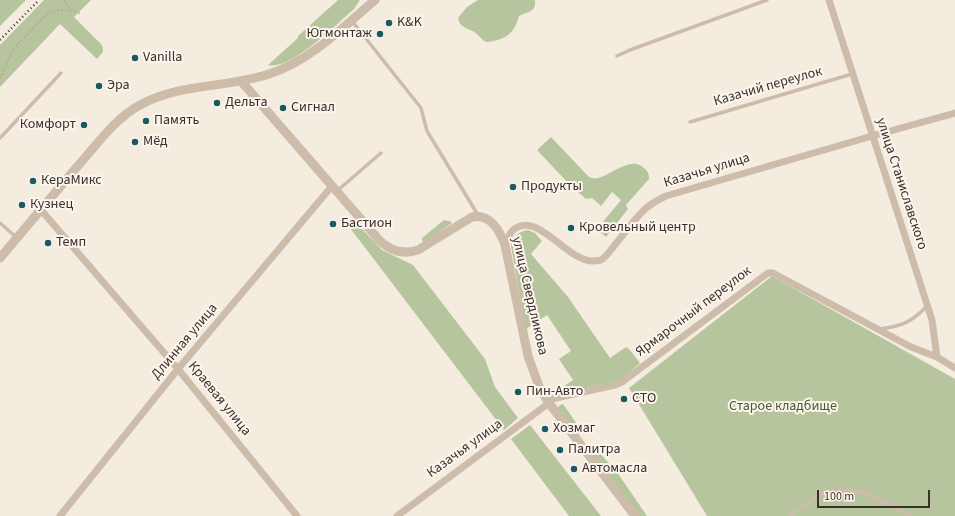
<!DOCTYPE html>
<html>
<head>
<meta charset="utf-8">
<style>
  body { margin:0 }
  #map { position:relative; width:955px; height:516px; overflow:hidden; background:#f5ece0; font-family:"Source Sans 3",sans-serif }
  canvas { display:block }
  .scale { position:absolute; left:817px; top:490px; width:113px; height:18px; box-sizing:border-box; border:2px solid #3b302a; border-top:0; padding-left:5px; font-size:12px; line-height:14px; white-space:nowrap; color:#3b302a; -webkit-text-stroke:3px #fbf5ed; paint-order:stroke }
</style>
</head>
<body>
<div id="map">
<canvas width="955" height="516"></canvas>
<div class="scale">100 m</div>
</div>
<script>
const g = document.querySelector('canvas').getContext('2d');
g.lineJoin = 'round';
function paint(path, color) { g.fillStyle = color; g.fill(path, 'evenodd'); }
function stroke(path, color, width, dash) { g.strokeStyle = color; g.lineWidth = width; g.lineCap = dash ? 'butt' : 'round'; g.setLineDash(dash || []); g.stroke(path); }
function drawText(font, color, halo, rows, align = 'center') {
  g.font = font + ' "Source Sans 3",sans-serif'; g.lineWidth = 4; g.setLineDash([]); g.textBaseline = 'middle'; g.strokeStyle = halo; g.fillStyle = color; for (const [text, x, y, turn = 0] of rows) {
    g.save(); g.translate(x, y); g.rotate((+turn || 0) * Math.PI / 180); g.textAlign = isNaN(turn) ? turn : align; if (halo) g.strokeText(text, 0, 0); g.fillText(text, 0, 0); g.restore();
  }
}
const green = new Path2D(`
  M0,0h26l-26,26z
  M44,0h47l-17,17 26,26 3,4v5l-6,7 -37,-35 -60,63v-42z
  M338,0h22l-6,9c-16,14 -64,62 -86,56l30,-27v-2z
  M478,0h57c1,13 -7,11 -16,16 -2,5 -3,11 -7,15 -5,7 -18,11 -26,11 -5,-3 -7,-6 -10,-9 -7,-5 -16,-4 -18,-15l9,-11z
  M551,137l38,40c3,1 6,2 9,1 13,-3 33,-23 46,-10 4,3 5,6 5,11l-23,26 2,4 -22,28 -9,-8 24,-29 -9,-8 -11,14 -9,-8 -6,1 -16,-14 -33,-35z
  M444,220l6,1 2,2 -27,19 -3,-1v-3z
  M351,223l8,3 23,24 31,15 72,94 10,28 23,31 -14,12 -157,-206z
  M528,230l7,3 7,8 -11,13 37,43 42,61 16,-11 3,2 11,14 -18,16 -4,2 -59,13 -5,-1 19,-13 -14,-21 12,-8 -24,-36 -21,14 -15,-83c1,-9 8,-15 17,-16z
  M772,276l183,103v137h-248l-78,-128z
  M563,404l19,27 -2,3h-2l-20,-26 2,-3z
  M530,425l71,91h-32l-58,-77z
  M594,447l23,25 30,44h-8l-50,-66z`);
const path = new Path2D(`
  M64,0c2,7 9,12 16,13
  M0,79l14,-31 32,-33 13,-5 13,1`);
const service = new Path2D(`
  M352,21l69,87 6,23 51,84
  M617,56l13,-6 137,-50
  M690,122l162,-48
  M0,138l61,-65
  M337,191l44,-38
  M0,223l16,14
  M880,329c22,-3 32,-7 47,-23
  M790,516c10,-6 18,-15 27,-20 29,-18 67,5 92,20`);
const minor = new Path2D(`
  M829,0l103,320 5,37 18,11
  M41,210l137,159 119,147
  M505,245c2,-4 4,-10 7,-14 24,-23 53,29 80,30 3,0 6,0 9,-1 5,-3 9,-9 13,-14 9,-11 18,-24 29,-35 7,-7 14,-11 23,-15l206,-60 83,-23
  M547,400l68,-15 7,-3 146,-109h5l138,74 26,10
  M60,516l118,-147 154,-183
  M397,516l152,-113`);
const tertiary = new Path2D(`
  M241,81l138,159c11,11 24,15 39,10l54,-33c18,-4 28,14 33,28l23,111 12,33 9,14 86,113
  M0,258c25,-30 51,-60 76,-90 20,-22 38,-49 64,-63 40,-22 87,-17 129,-31 41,-13 74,-47 106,-74`);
const rail = new Path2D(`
  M0,40l39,-40`);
const markers = [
  [389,23,4,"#1c5860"],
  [380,34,4,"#1c5860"],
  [135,58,4,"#1c5860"],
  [99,86,4,"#1c5860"],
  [217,103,4,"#1c5860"],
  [283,108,4,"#1c5860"],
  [146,121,4,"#1c5860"],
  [84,125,4,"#1c5860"],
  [135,142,4,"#1c5860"],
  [33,181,4,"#1c5860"],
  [513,187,4,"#1c5860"],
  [22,205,4,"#1c5860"],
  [333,224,4,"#1c5860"],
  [571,228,4,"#1c5860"],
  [48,243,4,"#1c5860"],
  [518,392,4,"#1c5860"],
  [624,399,4,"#1c5860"],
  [545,429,4,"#1c5860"],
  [560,450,4,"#1c5860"],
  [574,469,4,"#1c5860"]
];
const poiNames = [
  ["K&K",397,23],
  ["Югмонтаж",372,34,"right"],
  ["Vanilla",143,58],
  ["Эра",107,86],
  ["Дельта",225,103],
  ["Сигнал",291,108],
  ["Память",154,121],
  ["Комфорт",76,125,"right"],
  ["Мёд",143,142],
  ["КераМикс",41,181],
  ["Продукты",521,187],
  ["Кузнец",30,205],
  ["Бастион",341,224],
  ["Кровельный центр",579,228],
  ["Темп",56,243],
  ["Пин-Авто",526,392],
  ["СТО",632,399],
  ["Хозмаг",553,429],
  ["Палитра",568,450],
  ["Автомасла",582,469]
];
const streetNames = [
  ["Казачий переулок",768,87,-16],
  ["Казачья улица",707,171,-17],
  ["улица Станиславского",901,184,72],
  ["улица Свердликова",529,296,77],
  ["Ярмарочный переулок",694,312,-37],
  ["Длинная улица",185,342,-50],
  ["Краевая улица",219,399,51],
  ["Казачья улица",465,449,-36]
];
const parkNames = [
  ["Старое кладбище",783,407]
];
paint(green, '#b6c59e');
stroke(path, '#baa694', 1.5, [2, 2]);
stroke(service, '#cebcaa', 3.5);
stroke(minor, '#cebcaa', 7);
stroke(tertiary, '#cebcaa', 9);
stroke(rail, '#3b302a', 2.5, [1, 3]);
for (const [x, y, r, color] of markers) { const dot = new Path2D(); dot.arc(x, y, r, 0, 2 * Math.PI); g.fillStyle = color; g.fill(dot); stroke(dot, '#fbf5ed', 1.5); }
drawText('14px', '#3b302a', '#fbf5ed', poiNames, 'left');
drawText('14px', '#3b302a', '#fbf5ed', streetNames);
drawText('14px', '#485b2c', '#fbf5ed', parkNames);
</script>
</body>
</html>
